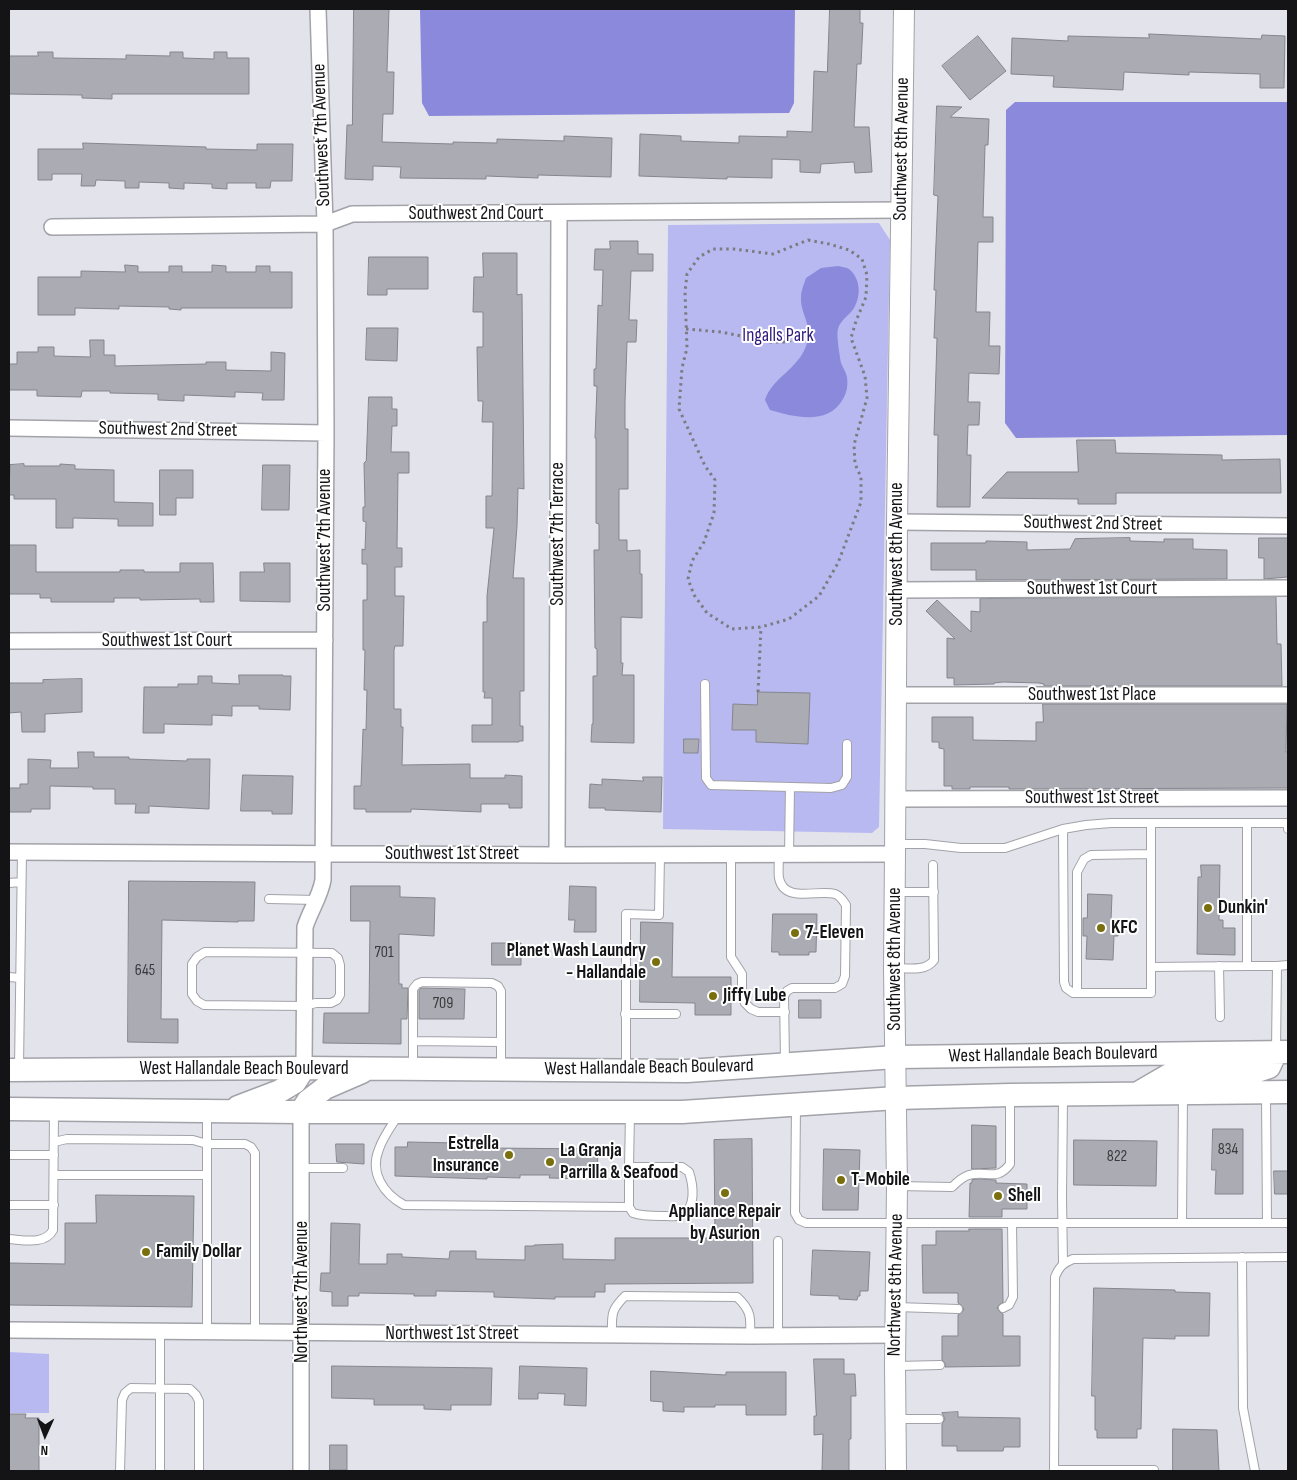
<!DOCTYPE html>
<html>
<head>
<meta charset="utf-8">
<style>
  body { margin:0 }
  #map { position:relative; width:1297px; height:1480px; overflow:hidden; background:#e3e4eb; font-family:"Sofia Sans Condensed",sans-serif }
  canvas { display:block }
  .frame { position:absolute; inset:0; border:10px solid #141417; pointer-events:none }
  .north { position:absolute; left:20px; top:1410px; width:50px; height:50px; -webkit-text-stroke:4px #fff; paint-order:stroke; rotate:182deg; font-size:14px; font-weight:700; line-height:20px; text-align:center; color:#141417 }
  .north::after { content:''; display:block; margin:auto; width:18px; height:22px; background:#141417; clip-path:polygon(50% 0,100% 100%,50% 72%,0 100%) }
</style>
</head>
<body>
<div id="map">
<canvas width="1297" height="1480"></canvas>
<div class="frame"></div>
<div class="north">N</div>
</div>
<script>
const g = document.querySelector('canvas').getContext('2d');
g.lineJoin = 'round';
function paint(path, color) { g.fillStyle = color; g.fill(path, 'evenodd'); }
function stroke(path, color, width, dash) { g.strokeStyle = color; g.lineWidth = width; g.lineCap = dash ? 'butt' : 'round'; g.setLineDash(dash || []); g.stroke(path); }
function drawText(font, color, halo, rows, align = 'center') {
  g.font = font + ' "Sofia Sans Condensed",sans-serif'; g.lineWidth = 4; g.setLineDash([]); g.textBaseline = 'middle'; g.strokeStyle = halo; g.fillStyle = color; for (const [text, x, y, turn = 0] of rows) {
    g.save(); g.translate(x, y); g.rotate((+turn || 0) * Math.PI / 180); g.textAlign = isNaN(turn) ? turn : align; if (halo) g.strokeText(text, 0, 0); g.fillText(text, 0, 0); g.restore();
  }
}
const green = new Path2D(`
  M879,223l11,17 -11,587 -7,6 -209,-4 5,-604z
  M9,1352l40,2v59h-40z`);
const water = new Path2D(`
  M420,9h375l-1,94 -5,10 -360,3 -7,-13z
  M1015,102h273v333l-272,3 -11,-15 1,-313z
  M838,266c3,1 8,1 11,3 12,10 12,27 5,39 -4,7 -14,12 -16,21 -2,6 2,27 3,34 2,5 5,9 6,14 1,9 0,15 -4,22 -15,27 -49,18 -73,11l-5,-10c7,-22 33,-31 41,-54 8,-21 -6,-31 -5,-49 0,-6 3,-13 5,-19l15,-10z`);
const building = new Path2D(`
  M354,9h35l-2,63h7l-1,42h-10l-1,28 71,2v-2l44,1v-4l67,2v-5l48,2 -1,39 -73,-2v3l-52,-2v3l-86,-1 1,-11 -28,-1v14l-28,-1 2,-54h5z
  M830,9h30v14h3l-2,41h-4l-3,63h15l3,45 -17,1 -1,-11 -33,2 -1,9 -20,-1v-12l-28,-1v19l-45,-1v2l-88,-3 1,-42 41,2v5l58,2v-7l48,1v-6l25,1 2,-61 13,1z
  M1149,34l112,5 1,-4 23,1 -1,52h-24v-14l-71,-2v3l-65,-3 -1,18 -70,-3 1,-11 -43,-2 1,-36 56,3v-5l81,2z
  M978,36l28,35 -36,29 -28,-34z
  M38,52h15v6l73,1v-4l44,1v-4h13v6l31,1v-7h13v6h22v36h-137v5l-30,-1v-3l-73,-1v-38h29z
  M937,106l25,1 -12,10 39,2 -1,26h-3l-2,72h10v25h-15l-2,70h14l-1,34h11l-1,28 -30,-1 -1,29h12l-1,23h-11l-1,30h4l-1,52h-33l1,-72h-4l3,-97h-3l2,-48h-2l4,-94 -4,-1z
  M83,143l123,4v2l51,1v-6h36l-1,37h-21l-1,7h-14v-5h-29v6l-15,-1v-4l-28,-1v6l-15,-1v-5l-30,-1v6h-14v-7l-29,-1 -1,6h-14l1,-12h-30v6h-14v-31h45z
  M610,241h28v13h15v17h-22l-2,49h8l-1,22h-9l-2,60v27h3v60h-9v51h8v11l13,-1v24h2v44l-21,-1v46h2l-1,12h12v68l-43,-1 1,-18h1v-48h4v-27l-2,-1 -1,-98h5v-26l-3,-1v-85h-1l2,-52h-3v-17h2l2,-64 4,1 1,-36h-9l1,-21h15z
  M483,253h34v42l5,-1 2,195 -6,-1 -1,38 -4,52h11v113h-4v35h3v15h-4v1h-47v-17h20v-27h-8l1,-6h-2v-70h4v-26l7,-68h-8v-32h6l1,-74h-11l1,-21h-5l-1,-54h6v-35h-10l1,-35h9z
  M369,257h59v32h-41v6h-19z
  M125,265l13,1v6h31v-6h13v6h30v-7l14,1v6h30v-6h14v6h22v36h-111v2l-12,-1v-2l-50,-1v3l-44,-1v7h-37v-38h43v-6l44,1z
  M367,328h31l-1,33 -31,-1z
  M90,340h14v15h11v11l91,-2v-2h20v8l45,1v-19l14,1 -1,47h-22l1,-7 -28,-1v5l-51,-2v6l-26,-1v-6l-48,-1v-2h-28l-1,6 -44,-1v-6h-28v-26h8v-12h21v-5h16v9l36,1z
  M369,397h23v12h5v17h-5l-1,26h18v21h-11l-1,75h5v19h-7v29h9l-1,50h-8l-1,4v59h7v18h2l-1,38 68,-1v14h35v-3l17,1v32h-13v-4h-28v8l-70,-3v3h-45v-3h-12v-23h7l2,-57 3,1 1,-40h-3l1,-40h-2v-50h4v-36h-5v-15l3,1 1,-28 -3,-1v-14h2l-1,-44 2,-2z
  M1077,440h38l1,13 106,2v5l58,-1 1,34h-165v11h-38v-5l-96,-1 25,-26h71z
  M24,464v2h36v-2l15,1v4l39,1v32l39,1v23h-35v-7l-45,-1v10h-17v-29h-42v-4h-5l1,-30z
  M263,465h27l-1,45h-27z
  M160,470h33v28h-17v17h-16z
  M1130,538v3l34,1v-3h29v10l34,1v29l-250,1h-1v-10h-45v-27h55v-2l41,1v8l43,-1 5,-10z
  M1259,538h29v39l-24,2v-21h-5z
  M9,545h27v27h84v-2h24v2h36v-9h33l1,39h-14v-3l-60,1v-2h-26v4h-63v-4h-11v-4h-31z
  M264,563h26v39l-50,-1v-29h24z
  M1276,597l1,47h4l1,42h-238v-2l-5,-1 -36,-1 -9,1v1l-40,1v-7h-7v-40l8,1 -29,-28 11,-11 34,32v-21l9,1v-13z
  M239,675h44v1h8l-1,34 -31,-1v-3h-27v10l-20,-1v10l-48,-1v9h-21l1,-46h34v-3h20v-8h14v7l27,1z
  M82,679v33l-37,2v18h-23l-1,-20 -12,1v-30h34v-3z
  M758,692l52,1 -2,51 -52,-2v-12h-24l1,-26 24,1z
  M1043,704h244l-1,48h2v36l-279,1v-2h-39v2h-18v-3h-8v-37l-5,-1v-6h-7v-25h41v23l63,1v-19h7z
  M684,739h15l-1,14h-14z
  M78,752h16v5h35v2l58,2v-2h23l-1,50 -60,-3v7h-14l1,-9h-21v-15h-22v-2l-43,-1v23h-19v3h-22v-24h11v-4h8v-25l23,1 -1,8h28z
  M243,775l50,1 -1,38h-20v-3h-31z
  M643,777h19l-1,35 -56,-2v-2h-16l1,-24 12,1v-6l41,2z
  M1201,865h19l-1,55h4v8h12v27l-38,-1 1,-77h3z
  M129,881l126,1 -1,39h-16v1l-76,-2 -1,99h17v24l-50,-1z
  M351,886h49v11l35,1 -1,38 -35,-2v50h3v4h6l-1,31h-6v25l-78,-1 1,-30h45l1,-92h-19z
  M570,886l26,1v45h-22l1,-12h-6z
  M1088,894l24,1 -1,25h7v16h-4l-1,24 -27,-1 1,-23h-4v-18h4z
  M773,914h44l-1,38h-7v3h-30v-3h-7z
  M641,922l32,1 -1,54h59v38h-36v-12l-55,-1z
  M492,943h29v22h-29z
  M421,988l44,1 -1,30h-45v-28z
  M799,1000h22v18h-22z
  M972,1125l24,1v42l-24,1z
  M1213,1129h30v65h-28l1,-24h-4z
  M752,1139l1,144 -148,1v8h-10v5h-40v2l-61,-2v-5l-58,-1v5h-22v-2l-55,-1v3h-11v10h-16v-14l-12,-1 1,-18h9l1,-50 29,1 -1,40h28v-10h15v3l47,2 1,-8h26v8l49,1v-14h9v-1l29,-1v15l52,1v-22h100l-1,-98z
  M1074,1140l83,1 -1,45 -82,-1z
  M408,1142l51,1v3l29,2 110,1 -1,30 -48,-1 1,-3h-30v3l-33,-1v2l-92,-3v-29h12z
  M336,1144h28v20l-27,-2z
  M824,1149l36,1 -2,60h-35z
  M1274,1171h14v23h-13z
  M981,1179l15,1v3l31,1v25h-25v8h-33l1,-34h2v-3z
  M96,1195l98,1 -2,111 -183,-2v-42l56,1v-41h31z
  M969,1229h33l1,73 -4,3 -2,3 3,4 3,2v22h17v30l-75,1v-4l-3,-3v-24h16v-21l4,-3 2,-3 -3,-4 -3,-2v-10h-35l-1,-48h14v-14h33z
  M813,1250l57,2 -2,39h-8v5h-2l-1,4 -18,-1v-3l-28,-1z
  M1094,1288l81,2v2l35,1 -1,43h-34v3l-32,-1 -2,91h-4v9h-40v-8h-2v-34h-3z
  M814,1359h30v15h11l1,22h-5v43h-2v32h-27l1,-37 -9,1v-19h2z
  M332,1366l160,2 -1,37h-40v5l-27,-1v-4h-50v-6l-42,-1z
  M520,1366l67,2 -1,38 -22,-1 1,-11 -27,-1v6h-19z
  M651,1371l75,4v-3h60v43h-40v-10h-31v2h-31v5l-21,-1v-9l-12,-1z
  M958,1412v5l62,1v29h-16l-1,4h-46v-5h-15v-22l3,-5 -3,-6z
  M9,1414h17l-1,4h14v53h-30z
  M1173,1429l44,1 2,41h-46z
  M330,1445h17v25h-17z`);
const path = new Path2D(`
  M808,240l21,4 20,6 13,9 5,16 -1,22 -10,24 -5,17 14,38 2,22 -13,47 1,19 6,13v25l-23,61 -19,33 -30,23 -28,8 -29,2 -25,-16 -13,-18 -6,-16 4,-18 12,-19 10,-29 1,-33 -10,-14 -26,-57 3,-41 5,-20 -2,-56 2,-18 12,-17 14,-8h21l39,5z
  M686,329l35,3 50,10h17l11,-7 10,2
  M758,692l3,-65`);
const lane = new Path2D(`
  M705,684l1,94 5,7 120,3 11,-3 5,-8v-33
  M1063,829l1,153 2,6 7,5h78v-169
  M897,844h28l36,4h44l58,-19 23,-4 25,-2h136
  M779,854c0,8 -1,17 0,24 5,26 40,11 56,16 6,2 8,7 11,11l-1,71 -3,8 -7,4h-43l-5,3 -3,5 1,65
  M731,855v102l11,17v21l3,8 6,6 7,3h27
  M789,855l1,-68
  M9,883l12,-1
  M895,892h39
  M269,899l48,1
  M205,952l127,1 6,5 2,7v30l-3,5 -6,3h-15l-12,3 -100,-1 -7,-4 -5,-7v-30l5,-7z
  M1219,966l1,51
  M1247,966h30
  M1151,967l96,-1v-143h41v6
  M894,968c13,0 32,4 40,-8l-1,-95
  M9,977l11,1
  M1077,992v-120l7,-13 7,-4 60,-1
  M625,1014h51
  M413,1041l88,1
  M1276,1050l1,-84 11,-1
  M413,1066v-77l4,-5 5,-2 70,1 6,3 3,5v77
  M19,1067l3,-215
  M626,1069v-155l33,1 1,-61
  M1266,1095l1,128
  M1063,1098l-1,99 1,66
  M796,1106l-1,107 4,7 7,3h482
  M399,1114c-7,11 -16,23 -20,35 -10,24 5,45 25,56l225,2
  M54,1142l13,-3 126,1 14,4h38l6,3 4,6v179
  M9,1155h45
  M629,1167v40l4,6c9,3 18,3 28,3 6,0 15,1 20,-1 16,-6 12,-31 8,-43l-7,-5h-53l1,-53
  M302,1168h41
  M54,1175h153
  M897,1186l55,1c5,-5 10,-10 17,-12 17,-5 28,7 41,-11v-67
  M9,1205h45
  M1182,1223l1,-128
  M9,1239c15,1 36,6 44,-9l1,-118
  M778,1241v94
  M1242,1257l1,151 12,63
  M896,1307l62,2
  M1003,1308l6,-3 4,-8 -1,-74
  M207,1332v-219
  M612,1335c0,-20 -2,-24 13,-39l112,1c14,13 14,20 13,39
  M897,1366l43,-1
  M896,1419h43
  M1054,1470h100
  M120,1471l2,-71 3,-7 6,-5 59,1 6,6 3,6v70
  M160,1471v-140
  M1054,1471l1,-194c4,-10 8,-14 18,-18l215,-2`);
const street = new Path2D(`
  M52,227l273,-3 27,-10 549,-4
  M9,428l317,5
  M897,522l391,4
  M897,590l391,-2
  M9,641l316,-1
  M896,695h392
  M895,799l393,-1
  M9,852l548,3 338,-1
  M557,855l2,-641
  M304,1068l1,-141c5,-16 15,-30 18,-47l3,-447 -1,-209 -7,-215
  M9,1330l741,6 146,-1
  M301,1471v-359`);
const secondary = new Path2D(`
  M896,1471l-1,-105 2,-180 -3,-218 1,-114 2,-332 7,-513`);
const primary = new Path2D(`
  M9,1070l295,-2 383,3 209,-14 392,-5
  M1138,1093l31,-18 82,-2 18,-6 7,-15
  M238,1107l42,-16 15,-9 9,-14
  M9,1109l292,3h381l215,-14 113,-3 278,-3
  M301,1112l7,-11 17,-13 37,-16`);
const markers = [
  [1208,908,5,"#796f0e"],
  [1101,928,5,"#796f0e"],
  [795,933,5,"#796f0e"],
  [656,962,5,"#796f0e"],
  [713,996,5,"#796f0e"],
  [509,1155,5,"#796f0e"],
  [550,1162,5,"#796f0e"],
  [841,1180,5,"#796f0e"],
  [725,1193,5,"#796f0e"],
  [998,1196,5,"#796f0e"],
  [146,1252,5,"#796f0e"]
];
const numberNames = [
  ["701",384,953],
  ["645",145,971],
  ["709",443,1004],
  ["834",1228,1150],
  ["822",1117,1157]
];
const streetNames = [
  ["Southwest 7th Avenue",322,135,-92],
  ["Southwest 8th Avenue",902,149,-89],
  ["Southwest 2nd Court",476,214],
  ["Southwest 2nd Street",168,430,1],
  ["Southwest 2nd Street",1093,524,1],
  ["Southwest 7th Terrace",558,534,-90],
  ["Southwest 7th Avenue",325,540,-90],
  ["Southwest 8th Avenue",897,554,-90],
  ["Southwest 1st Court",1092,589],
  ["Southwest 1st Court",167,641],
  ["Southwest 1st Place",1092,695],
  ["Southwest 1st Street",1092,798],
  ["Southwest 1st Street",452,854],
  ["Southwest 8th Avenue",895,959,-90],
  ["West Hallandale Beach Boulevard",1053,1055,-1],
  ["West Hallandale Beach Boulevard",649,1068,-1],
  ["West Hallandale Beach Boulevard",244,1069],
  ["Northwest 8th Avenue",896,1285,-89],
  ["Northwest 7th Avenue",302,1292,-90],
  ["Northwest 1st Street",452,1334]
];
const parkNames = [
  ["Ingalls Park",778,336]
];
const poiNames = [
  ["Dunkin'",1218,908],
  ["KFC",1111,928],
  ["7-Eleven",805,933],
  ["Planet Wash Laundry",646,951,"right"],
  ["- Hallandale",646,973,"right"],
  ["Jiffy Lube",723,996],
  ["Estrella",499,1144,"right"],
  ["Insurance",499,1166,"right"],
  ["La Granja",560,1151],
  ["Parrilla & Seafood",560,1173],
  ["T-Mobile",851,1180],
  ["Shell",1008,1196],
  ["Appliance Repair",725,1212,"center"],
  ["by Asurion",725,1234,"center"],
  ["Family Dollar",156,1252]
];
paint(green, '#b8b9f1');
paint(water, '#8a89db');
paint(building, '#abacb3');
stroke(building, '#85868d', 1);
stroke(lane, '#a2a2a9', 10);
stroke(street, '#a2a2a9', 18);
stroke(secondary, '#a2a2a9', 22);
stroke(primary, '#a2a2a9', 25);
stroke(path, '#7b7c81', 3, [2.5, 4]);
stroke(lane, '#fff', 8);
stroke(street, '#fff', 15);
stroke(secondary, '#fff', 20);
stroke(primary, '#fff', 22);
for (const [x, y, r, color] of markers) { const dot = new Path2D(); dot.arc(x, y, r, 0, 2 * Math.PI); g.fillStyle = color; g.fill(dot); stroke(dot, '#fff', 2); }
drawText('16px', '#3a3a3e', null, numberNames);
drawText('19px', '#141417', '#fff', streetNames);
drawText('19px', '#2e1a7a', '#fff', parkNames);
drawText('bold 19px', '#141417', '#fff', poiNames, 'left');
</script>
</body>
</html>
